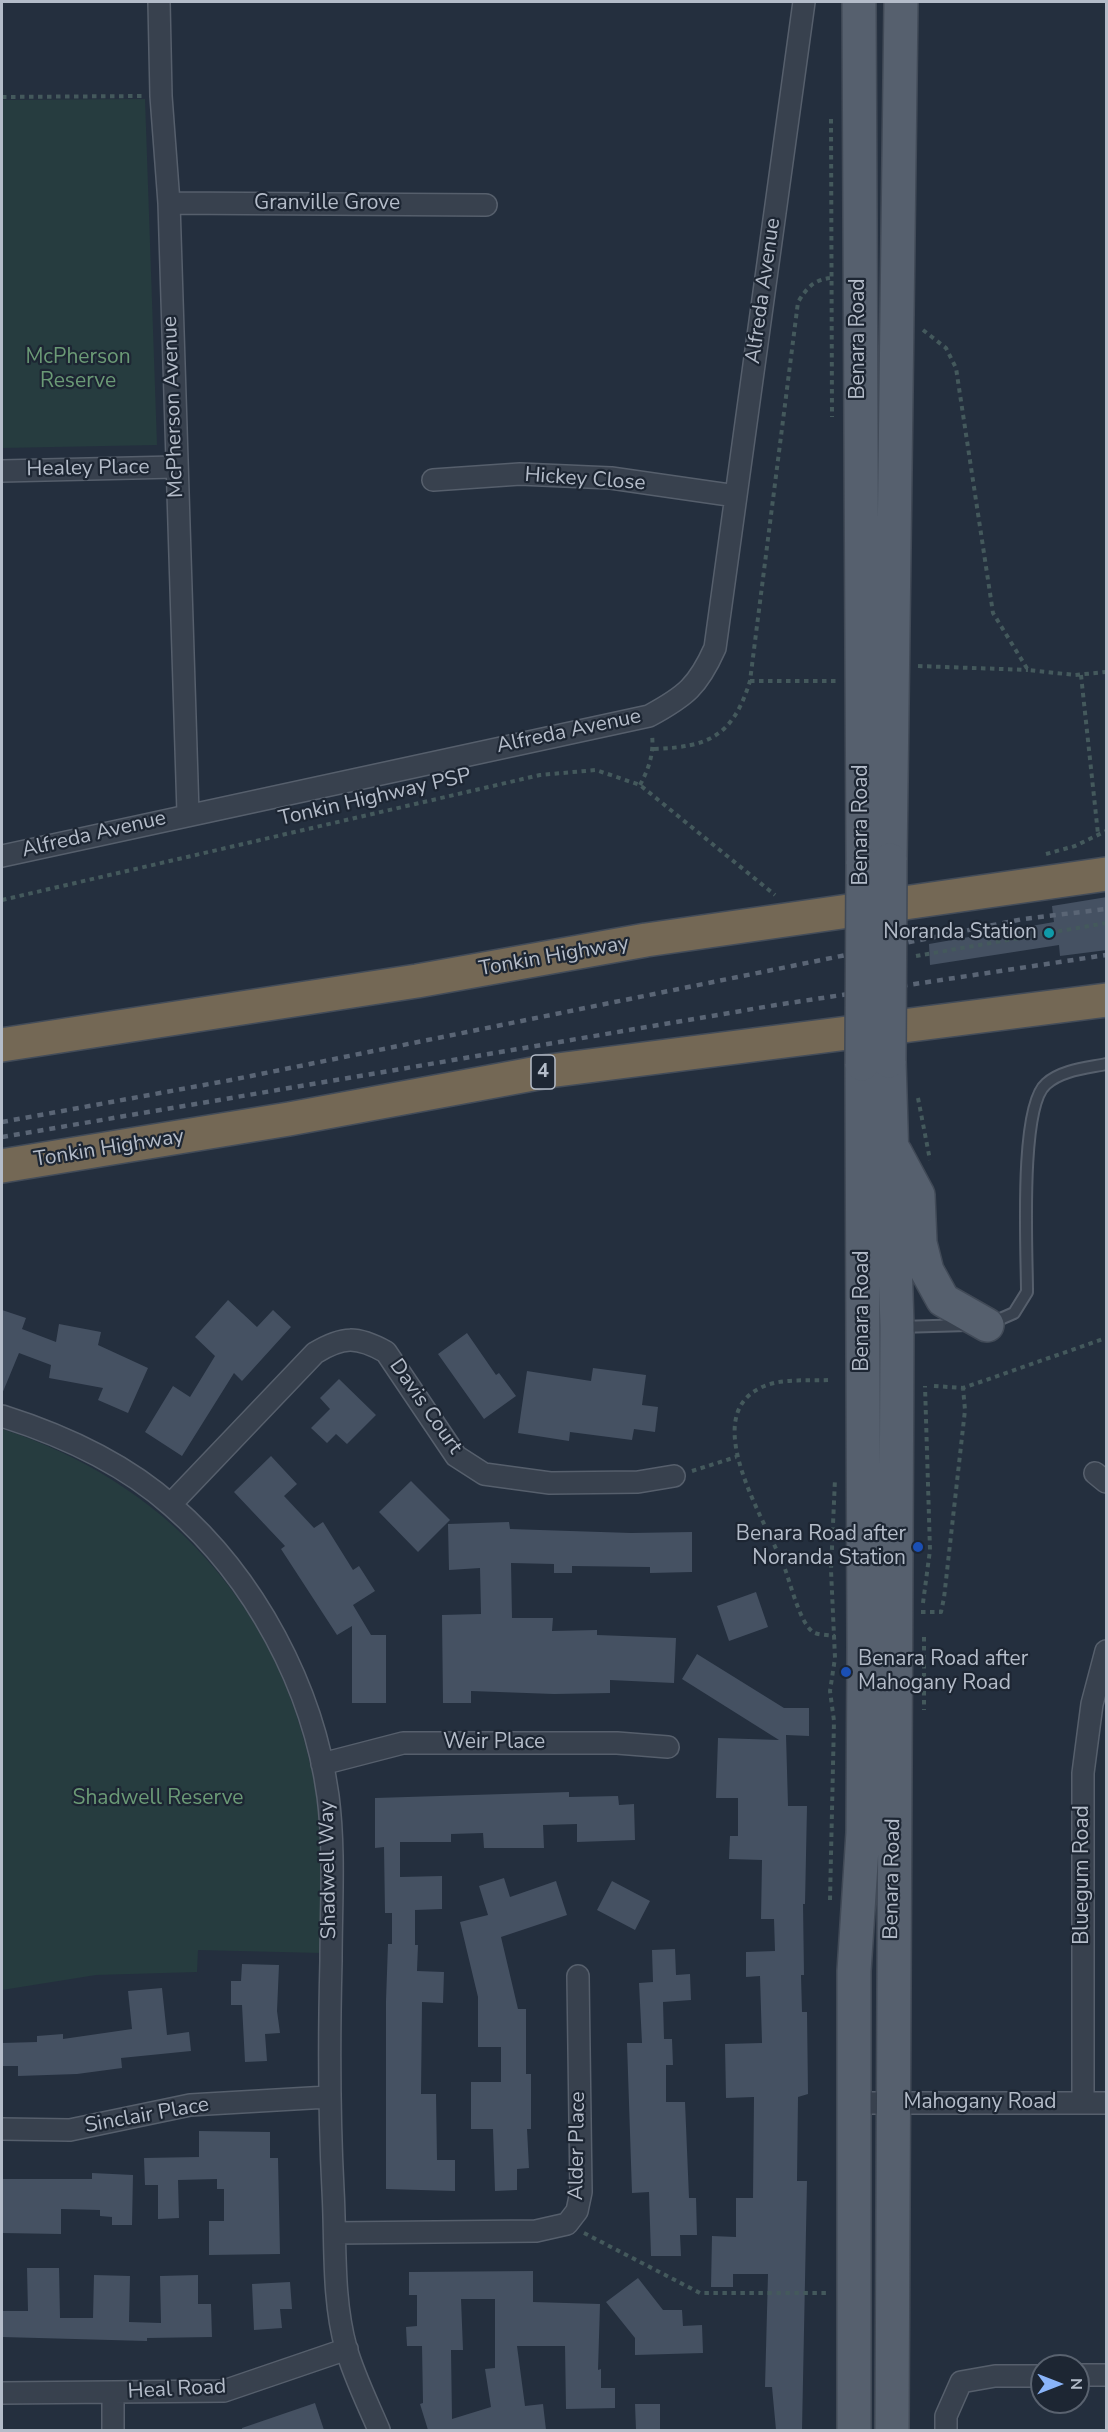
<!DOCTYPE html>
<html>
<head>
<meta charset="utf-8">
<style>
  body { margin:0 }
  #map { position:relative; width:1108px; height:2432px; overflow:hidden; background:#242f3e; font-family:"Nunito Sans",sans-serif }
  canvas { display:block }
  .frame { position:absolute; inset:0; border:3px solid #b4bcc9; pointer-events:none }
  .north { position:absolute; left:1030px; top:2354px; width:60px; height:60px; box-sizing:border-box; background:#1d2633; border:2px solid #59626f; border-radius:50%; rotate:90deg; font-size:16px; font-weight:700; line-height:24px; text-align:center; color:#b4bcc9 }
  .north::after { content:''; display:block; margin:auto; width:21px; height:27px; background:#8ab4f8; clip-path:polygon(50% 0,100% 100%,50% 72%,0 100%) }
</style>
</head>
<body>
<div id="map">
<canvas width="1108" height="2432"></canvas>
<div class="frame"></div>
<div class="north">N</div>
</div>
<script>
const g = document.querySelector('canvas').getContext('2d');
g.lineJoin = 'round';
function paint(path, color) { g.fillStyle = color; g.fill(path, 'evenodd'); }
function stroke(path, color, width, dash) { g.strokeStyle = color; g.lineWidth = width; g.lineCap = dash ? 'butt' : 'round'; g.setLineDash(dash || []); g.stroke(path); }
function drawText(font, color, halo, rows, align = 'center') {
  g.font = font + ' "Nunito Sans",sans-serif'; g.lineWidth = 4.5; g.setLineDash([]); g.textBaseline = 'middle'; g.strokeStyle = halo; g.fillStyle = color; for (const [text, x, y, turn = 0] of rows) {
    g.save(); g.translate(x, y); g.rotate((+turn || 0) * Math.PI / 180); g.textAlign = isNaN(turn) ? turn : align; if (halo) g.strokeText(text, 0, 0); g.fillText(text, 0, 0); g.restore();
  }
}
const green = new Path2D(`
  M145,99l12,346 -155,3v-348z
  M2,1429c162,52 275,175 310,343 13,60 10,120 9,181l-123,-3 -1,22 -101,3 -94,15z`);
const building = new Path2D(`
  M1107,897v53l-47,6 -1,-11 -129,20 -1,-21 125,-22 -2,-16z
  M228,1300l29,27 16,-17 18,17 -49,54 -8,-8 -52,83 -37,-24 28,-46 17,11 25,-41 -20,-19z
  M2,1310l24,8 -4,11 34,13 3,-18 42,8 -3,13 50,23 -20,45 -30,-13 5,-12 -54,-10 2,-13 -32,-12 -17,41z
  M467,1333l29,42 3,-2 17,23 -32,23 -46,-65z
  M593,1368l53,7 -4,30 16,2 -3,25 -21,-3 -2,11 -62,-8 -1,9 -51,-8 9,-62 64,10z
  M339,1379l37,36 -29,29 -11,-10 -9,9 -16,-15 19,-19 -10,-11z
  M271,1456l26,28 -13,12 30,32 9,-6 30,48 6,-4 16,25 -22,14 18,30h15v68h-34v-77l-15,9 -56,-86 4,-3 -51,-54z
  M411,1481l39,39 -32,32 -39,-40z
  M509,1522l1,7 121,4 61,-1v40l-42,1v-6l-78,-1v7h-18v-9l-43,-1 1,55h41l-1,13 45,-1v5l79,3 -2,45 -64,-3v13l-56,1 -83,-3v12h-28l-1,-88 39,-1 -1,-46 -31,2 -1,-46z
  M756,1592l12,35 -39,14 -12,-35z
  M697,1654l87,54h25v28l-23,-1 2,71h19l-2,98h-2l1,71h-3l1,37h5l1,82 -10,3 -1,84h10l-5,249h-26l-4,-43h-7l3,-113h-35v13h-22l1,-51 24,1v-39h17l1,-101 -28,1 -1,-54 37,-1 -2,-67 -14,1v-25l29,-1 -1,-32h-13l1,-59 -33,-1 1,-23h8v-38h-22l2,-60 61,2 -97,-61z
  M569,1792v5l49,-1 1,9 15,-1 1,36 -58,2v-18l-34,1 1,23h-60l-1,-15 -32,1v8h-51v35l42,-1v33l-27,1v35h3l-1,26 27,1 -1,31 -21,-1 -1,92h15l1,66h18v31l-69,-2v-188l2,-57h4v-31h-7l-1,-66 -9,1v-50z
  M504,1878l6,19 46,-16 11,34 -66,22 17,72h8v65h5v55h-4l2,39 -12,1v21l-22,1 -2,-62h-22v-47h30v-35h-23v-50l-18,-75 28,-7 -9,-29z
  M612,1881l38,20 -15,29 -38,-20z
  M675,1949l1,26 14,-1 1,26 -28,2 1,37h8l1,26h-7v37h19l4,96h7l1,37h-17l1,21h-30l-2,-64 -17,1 -5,-150h15l-3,-60 14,-1 -1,-32z
  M242,1964l37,1 -2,46 3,22 -15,1 2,27 -22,1 -3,-57h-11v-24h10z
  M162,1988l5,47 22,-3 2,19 -70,7 1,10 -45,6 -59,2v-10h-16v-23l35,-1v-6l26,-2v5l69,-10 -4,-38z
  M199,2131l71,1v26h8l2,96 -71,1v-34h15v-32h-7v-10l-39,1 1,38 -21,1v-34h-13l-1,-27 55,-1z
  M92,2173l41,2 -1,50h-20v-8l-12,-1v-6l-39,-1v25l-59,-1v-54h90z
  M27,2268h32l1,50h33l1,-43 36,1 -1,46 32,1 -1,-47 38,-1v29h13l1,33 -65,1v3l-145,-4v-26h26z
  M533,2271v31l67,2 -2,66 3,-1v19h14v20l-49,1 -1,-63h-48l8,60 18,-2 3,26h-118l-8,-26 3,-1 -1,-57h-15l-1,-19 11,-1v-31h-8v-23zM461,2299h34v69l-10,1 6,38 -39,12 -1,-69h12z
  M638,2278l25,32h19l1,16 19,-1 1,28 -68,2v-17l-29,-36z
  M290,2282l2,27h-12l2,19 -28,2 -2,-46z
  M315,2403l9,27h-82v-2z
  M635,2404h25v26h-24z`);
const path = new Path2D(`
  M2,97l140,-1
  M831,119l1,298
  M923,330l23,18 10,20 37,245 35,57 47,5 31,-3
  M918,666l110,4
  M1081,675l17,159
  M750,681h86
  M654,749c55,-2 79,-13 96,-68l48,-379c9,-14 15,-22 32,-24
  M640,785c9,-17 14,-31 12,-51
  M1046,854l29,-8 31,-15
  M2,900l538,-125 56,-5 44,15 135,110
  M916,956l190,-33
  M918,1098l12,62
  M828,1380c-21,1 -49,-2 -68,8 -63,31 9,138 25,181 6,16 15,54 28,63 5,3 15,3 22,4
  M934,1386l29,2 143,-50
  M692,1471l44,-14
  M923,1603l7,-53 -5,-164
  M921,1612h20l3,-14 21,-188 -2,-22
  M924,1637v73
  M830,1900l4,-179 -4,-30 5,-33 -4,-88 4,-91
  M584,2233l116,60h129`);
const lane = new Path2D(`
  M989,1324l25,-11 13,-21c0,-39 -8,-185 19,-208 15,-14 41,-16 60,-20
  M899,1327l69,-2`);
const street = new Path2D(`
  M159,2l2,94 8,107 19,610
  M169,203l317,2
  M2,471l173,-4
  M433,480l87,-6 91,4 125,18
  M2,856l647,-140c37,-20 49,-30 66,-68l89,-646
  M2,1416c60,19 122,47 170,90 83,72 141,181 156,290 7,54 3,110 3,165 -2,77 -2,153 2,229 3,53 -1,107 13,158 8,28 22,56 33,82
  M1095,1473l11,9
  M171,1504l144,-151c28,-17 42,-17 71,-1l70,104 28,18 66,9 88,-1 36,-6
  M322,1764l81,-21h214l51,4
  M1083,2102v-329l9,-69 14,-53
  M854,2103h252
  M2,2129l68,1 120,-25 138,-8
  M335,2233l201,-2 31,-7 10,-13 4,-19 -3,-216
  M1078,2375h28
  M2,2393l222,-2 123,-42
  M113,2393v37
  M946,2430v-14l15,-34 34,-6h47`);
const primary = new Path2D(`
  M859,2l4,862
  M890,860l11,-858
  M889,1061l8,266 -5,1103
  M895,1152l23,43 2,48 7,28 16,29 44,25
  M854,2430v-459l9,-138 1,-184 -2,-585`);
const highway = new Path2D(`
  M2,1045l415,-64 229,-41 460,-66
  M2,1166l287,-47 260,-48 557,-71`);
const rail = new Path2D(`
  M2,1122l229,-42 792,-161 83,-10
  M2,1137l774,-132 330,-50`);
const primaryBridge = new Path2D(`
  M889,1061l1,-201
  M862,1064l1,-200`);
const markers = [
  [1049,933,6,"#0f9aa8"],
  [918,1547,6,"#1a4fb4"],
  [846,1672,6,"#1a4fb4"]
];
const shields = [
  [543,1072,24]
];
const shieldNames = [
  ["4",543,1072]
];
const streetNames = [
  ["Granville Grove",327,204],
  ["Alfreda Avenue",764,291,-82],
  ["Benara Road",859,339,-90],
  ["McPherson Avenue",174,407,-92],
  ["Healey Place",88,469,-1],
  ["Hickey Close",585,480,4],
  ["Alfreda Avenue",569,732,-12],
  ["Tonkin Highway PSP",375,798,-13],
  ["Benara Road",862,825,-90],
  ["Alfreda Avenue",94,835,-13],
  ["Tonkin Highway",554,957,-10],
  ["Tonkin Highway",109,1149,-9],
  ["Benara Road",863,1311,-90],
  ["Davis Court",425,1407,55],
  ["Weir Place",494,1743],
  ["Shadwell Way",329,1870,-91],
  ["Bluegum Road",1083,1875,-90],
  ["Benara Road",893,1879,-89],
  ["Mahogany Road",980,2103],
  ["Sinclair Place",147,2116,-10],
  ["Alder Place",578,2146,-89],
  ["Heal Road",177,2390,-3]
];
const parkNames = [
  ["McPherson",78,358],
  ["Reserve",78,382],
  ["Shadwell Reserve",158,1799]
];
const poiNames = [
  ["Noranda Station",1037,933],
  ["Benara Road after",906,1535],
  ["Noranda Station",906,1559],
  ["Benara Road after",858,1660,"left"],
  ["Mahogany Road",858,1684,"left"]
];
paint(green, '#263c3f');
paint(building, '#455162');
stroke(lane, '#565f6c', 14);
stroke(street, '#565f6c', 24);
stroke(primary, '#414a57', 36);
stroke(highway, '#434c59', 36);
stroke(path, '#44595c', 4, [4.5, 4.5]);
stroke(lane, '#38414e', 10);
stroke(street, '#38414e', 21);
stroke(primary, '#56606e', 33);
stroke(highway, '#746855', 33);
stroke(rail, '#5a6575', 4.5, [6, 6]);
stroke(primaryBridge, '#414a57', 36, []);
stroke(primaryBridge, '#56606e', 33);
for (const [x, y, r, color] of markers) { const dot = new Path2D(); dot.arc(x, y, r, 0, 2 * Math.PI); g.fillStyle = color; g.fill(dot); stroke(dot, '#1d2633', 2); }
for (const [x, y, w] of shields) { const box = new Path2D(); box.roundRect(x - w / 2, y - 17, w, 34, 4.5); g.fillStyle = '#1d2633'; g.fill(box); stroke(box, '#b4bcc9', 1.5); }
drawText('bold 20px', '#b4bcc9', null, shieldNames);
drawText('21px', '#b4bcc9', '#1d2633', streetNames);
drawText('21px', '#6b9a76', '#1d2633', parkNames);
drawText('21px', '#b4bcc9', '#1d2633', poiNames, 'right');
</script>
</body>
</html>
